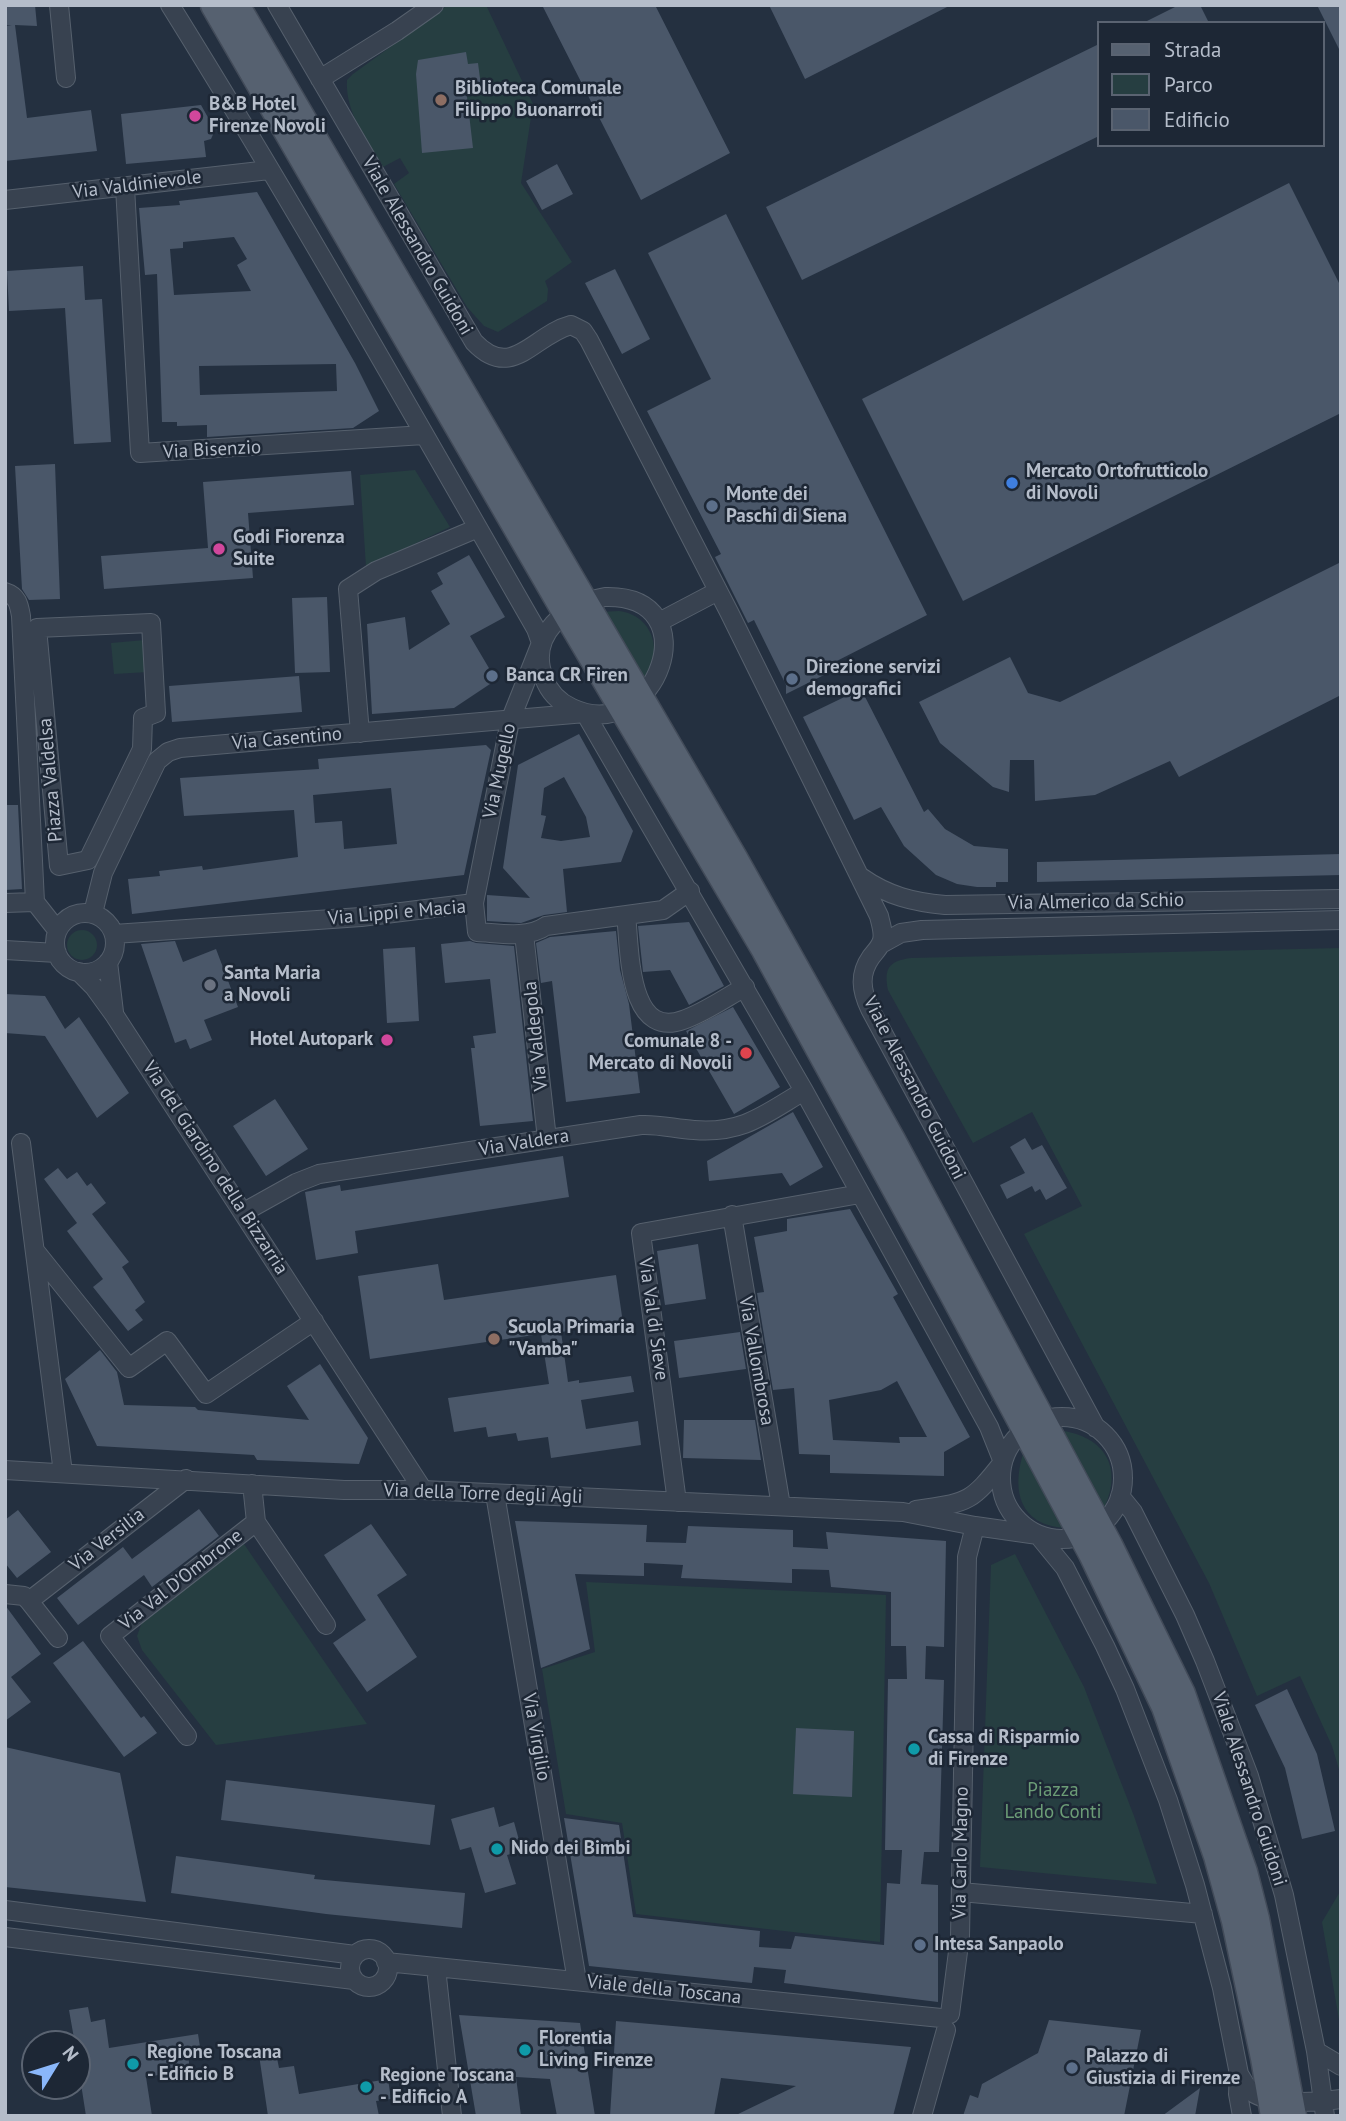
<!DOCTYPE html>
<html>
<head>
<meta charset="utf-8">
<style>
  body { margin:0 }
  #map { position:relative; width:1346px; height:2121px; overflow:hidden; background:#243040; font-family:"PT Sans",sans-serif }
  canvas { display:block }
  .frame { position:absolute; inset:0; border:7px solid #b5bdca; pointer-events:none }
  .legend { position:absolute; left:1097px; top:21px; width:228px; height:126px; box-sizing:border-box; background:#1d2735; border:2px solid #5a6371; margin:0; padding:9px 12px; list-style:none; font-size:21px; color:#b5bdca }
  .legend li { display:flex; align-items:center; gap:14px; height:35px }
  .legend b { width:35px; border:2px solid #5a6371 }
  .north { position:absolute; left:21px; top:2030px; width:70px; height:70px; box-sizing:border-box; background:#1d2735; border:2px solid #5a6371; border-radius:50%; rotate:52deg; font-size:19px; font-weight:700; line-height:28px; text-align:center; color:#b5bdca }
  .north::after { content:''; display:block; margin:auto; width:24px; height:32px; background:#8ab7fa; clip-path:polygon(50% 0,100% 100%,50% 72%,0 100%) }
</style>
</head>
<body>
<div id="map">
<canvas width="1346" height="2121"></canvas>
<div class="frame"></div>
<ul class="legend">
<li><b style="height:9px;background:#566170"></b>Strada</li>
<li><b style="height:19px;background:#263e41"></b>Parco</li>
<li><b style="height:19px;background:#4a5769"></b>Edificio</li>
</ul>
<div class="north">N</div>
</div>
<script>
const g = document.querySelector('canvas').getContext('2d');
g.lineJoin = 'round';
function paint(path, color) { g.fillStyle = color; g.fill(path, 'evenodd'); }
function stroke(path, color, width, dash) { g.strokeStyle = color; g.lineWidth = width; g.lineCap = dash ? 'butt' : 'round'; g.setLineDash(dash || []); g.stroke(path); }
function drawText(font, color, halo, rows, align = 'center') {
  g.font = font + ' "PT Sans",sans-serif'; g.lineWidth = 5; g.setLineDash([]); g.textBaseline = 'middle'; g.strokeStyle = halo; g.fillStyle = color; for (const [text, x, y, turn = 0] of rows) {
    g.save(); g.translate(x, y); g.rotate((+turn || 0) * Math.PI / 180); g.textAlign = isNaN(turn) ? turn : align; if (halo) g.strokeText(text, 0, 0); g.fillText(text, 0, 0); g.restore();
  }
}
const green = new Path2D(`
  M448,5h38l47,99 -12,79 51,79 -27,19 3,8 -1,12 -49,31 -14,-6 -17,-19 -73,-123 15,-11 -9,-15 -17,9c-16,-28 -38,-54 -36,-87l6,-6z
  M415,470l35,57 -84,40 -6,-92z
  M619,611c35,4 47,45 22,70l-41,-69z
  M145,640l3,32 -34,2 -3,-31z
  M67 945a15 15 0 1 1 30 0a15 15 0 1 1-30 0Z
  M1341,948v828l-9,-30 -32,-70 -43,20 -48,-113 -185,-349 58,-28 -50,-94 -59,31 -85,-153c-4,-21 0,-29 23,-32z
  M1058,1430c48,6 67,39 44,82z
  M1025,1448l42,80c-50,-2 -56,-41 -42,-80z
  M244,1544l123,180 -151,21 -74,-95 -5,-14 5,-14z
  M1015,1554l69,133 50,129 23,68 -177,-17 11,-302z
  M586,1582l300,13 -6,347 -244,-28 -14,-91 -56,-9 -24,-145 53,-17z
  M1341,1890v141l-19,-109z`);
const building = new Path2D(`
  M5,5h30l2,21 -22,-1 12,93 64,-8 6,41 -92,10v-135l7,-1h-7z
  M542,5h113l75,148 -89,47z
  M769,5h182l-146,74z
  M1179,5h21l9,18h-66z
  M1317,5h24v48z
  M1099,44v92l-297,144 -36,-73z
  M466,52l2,12 10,-1 3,23 -15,2 7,60 -51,5 -6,-79 2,-14z
  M201,105l14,25 -4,9 -7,2 2,16 -80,7 -5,-50z
  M557,164l16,30 -31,16 -16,-29z
  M1289,183l52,104v126l-378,188 -101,-202z
  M257,192l98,171 24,48 -26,17 -146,9v-12l-30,1v-4h-15l-5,-148 -12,1 -6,-67 41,-3 -1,-4zM234,237l13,22 -10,6 14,26 -77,4 -4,-46 13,-1v-6zM336,364l1,27 -137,4 -1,-29z
  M726,214l201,401 -102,52 3,6 -42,21v-9l-32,-65 -6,3 -33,-66 6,-3 -74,-143 64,-32 -63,-126z
  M83,266l2,34 17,-1 9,143 -37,2 -9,-136 -56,3 -2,-40z
  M615,269l35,70 -28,15 -37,-71z
  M55,464l5,135 -31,1 -7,-11 -7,-123z
  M351,471l3,34 -106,8 5,65 -149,11 -3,-33 107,-8 -5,-66z
  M469,555l36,62 -35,19 26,44 -42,28 -82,6 -5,-90 38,-7 4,33 41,-26 -19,-33 12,-7 -6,-11z
  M1341,562v133l-162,82 -9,-16 -75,34 -60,6 -1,-41h-24l-1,32 -16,-5 -53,-44 -21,-41 91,-45 18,36 32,9z
  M327,597l3,75 -35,1 -3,-75z
  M299,676l3,36 -130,10 -3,-36z
  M861,689l63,123 4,-3 17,20 29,17 34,3v33h-12v5h-19l-20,-3 -21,-9 -32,-29 -23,-39 -27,13 -51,-103z
  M579,734l54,97 -12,31 -58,7 4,43 -23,3 -23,8 -34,-2v-26l43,3 -27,-30 15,-103zM564,777l22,40 4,20 -29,4 -20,-3 5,-22 -5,-1 3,-27z
  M486,745l5,5 -27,125 -332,39 -4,-35 32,-3 -1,-5 43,-5 1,4 95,-13 -4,-47 -110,6 -4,-38 139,-9 -1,-10zM391,788l6,56 -53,5 -2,-28 -27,2 -2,-28z
  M5,805h13l4,84 -17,1z
  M1341,854v21l-304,7v-20z
  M689,922l35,64 -35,19 -19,-35 -27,2 -5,-46z
  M616,931l4,39 9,34 11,89 -74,9 -14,-121 -11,2 -5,-40 14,-6z
  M175,941l8,21 33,-13 22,58 -34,13 8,20 -22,9 -4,-10 -11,4 -34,-99z
  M470,941l6,2 38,3 19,175 -53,5 -9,-78h4l-2,-12 23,-3 -6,-54 -45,4 -4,-39z
  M415,947l4,74 -32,2 -4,-74z
  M5,994l40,2 20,33 14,-12 50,76 -32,25 -52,-82 -40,-3z
  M733,1007l47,80 -46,27 -48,-83z
  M275,1099l33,50 -42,27 -33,-50z
  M793,1112l30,55 -33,19 -8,-13 -73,8 -2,-20z
  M1025,1138l7,12 10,-5 25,43 -21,12 -6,-11 -5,3 -3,-6 -25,13 -7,-14 25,-12 -15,-26z
  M563,1156l6,41 -214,34 3,22 -42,7 -11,-68 35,-7 1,6z
  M58,1168l9,11 10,-7 10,14 4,-3 15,20 -14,11 37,48 -7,5 23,35 -10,8 8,10 -15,11 -35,-44 10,-8 -36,-48 10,-8 -33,-44z
  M850,1209l48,85 -5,3 77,140 -26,15v24l-114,-3v-18l-31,-1 -5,-66 -21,2 -16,-97 7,-1 -10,-55 33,-6v-12zM897,1381l30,56h-28l1,6 -67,-3 -4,-40 52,-10z
  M698,1244l8,55 -41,6 -8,-54z
  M438,1264l6,36 172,-25 7,48 -62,9 7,50 11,-2v3l52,-7 3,16 -53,8 5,29 52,-8 3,24 -90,13 -3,-21 -30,4 -2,-8 -28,4 -2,-10 -32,5 -6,-34 101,-14 -8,-50 -171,25 -12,-83z
  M740,1332l6,37 -67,9 -5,-37z
  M100,1350l17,22 7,33 71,2 3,3 111,10 -22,-34 33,-22 48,74 -9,26 -102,-4 -3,-5 -157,-9 -32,-67z
  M684,1420h71l6,40 -78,-2z
  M199,1509l20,27 -67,51 -8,-12 -66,50 -21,-27 66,-51 9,12z
  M18,1510l33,42 -34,26 -12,-15v-43z
  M515,1521l132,4 -1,17 40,1 2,-17 105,4v17l35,2 -2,-17 120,9 -2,106 -18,-1 -1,33 19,1 -5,172h-15l-3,32 17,1v117l-154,-19 2,-13 -32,-3 -2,16 -163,-17 -25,-148 55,7 14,92 127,14 -1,16 32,2 4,-13 89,9 3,-62 13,1 2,-34h-17l3,-171h19l-1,-33h-15v-54l-60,-5 -2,-17 -37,-1v14l-111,-5 2,-13 -39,-2v13l-69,-2 15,75 -49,19z
  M371,1524l36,51 -30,20 40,62 -50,35 -34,-49 33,-23 -42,-65z
  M5,1605l36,49 -30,23 20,25 -26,19z
  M83,1641l58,77 3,-2 13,17 -33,24 -71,-94z
  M1287,1689l30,65 18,77 -33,8 -17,-71 -30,-63z
  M796,1728l58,3 -2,66 -59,-3z
  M5,1747l115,26 26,129 -141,-15z
  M226,1780l209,25 -5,40 -209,-25z
  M494,1807l5,20 15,-5 8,29 -15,4 9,29 -31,9 -14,-46 -11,3 -9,-31z
  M176,1856l139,19 -1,4 151,14 -3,35 -136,-14 -155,-21z
  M88,2007l3,15 14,-3 4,29 89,-14 3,19 -13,2 2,15 -44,7 6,39h-66l-9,-58v-14h-2l-6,-34z
  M459,2015l121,8 15,93h-38l-7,-37 -34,-2 5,39h-45z
  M1049,2020l92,10 -17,86h-161l7,-21 8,3 4,-14 56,-31z
  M616,2021l295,26 -18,69h-159l62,-30 -75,-8 -7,38h-104z
  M276,2053l3,15 15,-2 5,28 89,-15 3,20 -15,2 3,15h-111l-9,-61z
  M1200,2088l-5,28h-33z`);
const street = new Path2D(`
  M59,5l7,73
  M170,5c127,204 246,415 366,624l5,14 -31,78 -36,182 3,29c22,1 50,7 69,-6l117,-16 27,-19
  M277,5l197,337c38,40 59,-7 97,-17l12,6 6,9 140,272 150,304c2,9 6,19 2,27 -2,5 -7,10 -10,14 -12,17 -10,33 -1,52l226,419
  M320,79l77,-48 37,-26
  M125,187l15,266 284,-18
  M5,200l264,-30
  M5,592c13,4 14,13 16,24l14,286 22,28
  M605,597c107,-3 51,150 -33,111 -13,-6 -23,-16 -28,-30 -17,-43 22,-74 61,-81z
  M659,622l59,-31
  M151,623l5,90 -13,5 -1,31 -54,111 -29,6 -22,-238z
  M360,733l-12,-144 28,-18 102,-43
  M861,877c27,19 52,25 84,28l396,-6
  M5,903l30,-1
  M55 943a30 30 0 1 1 60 0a30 30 0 1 1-60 0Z
  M93,913l10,-40 54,-112 11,-9 12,-4 405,-35 219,378 185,336 14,35
  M626,915c4,32 1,125 57,105 21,-7 42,-22 62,-33
  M114,934l247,-17 113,-14
  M524,934l23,205
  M881,944l20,-11 21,-3 419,-10
  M5,950l52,3
  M108,962l6,50
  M79,972l15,15 21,29 308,474
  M21,1143l42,330
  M244,1212l52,-29 23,-9 322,-49c18,-1 35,4 53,5 49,4 71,-16 110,-39
  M732,1215l49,291
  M36,1252l93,116 38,-27 39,53 108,-73
  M1001 1478a61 61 0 1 1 122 0a61 61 0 1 1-122 0Z
  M5,1470l339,20h79l480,22 72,14 63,9
  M495,1494l82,487
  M1120,1496l13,16 52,103 20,46 44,115 35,119 32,156 9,65
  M677,1502l-36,-269 219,-39
  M916,1510c52,-8 54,-6 87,-48
  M256,1522l70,103
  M1038,1535l27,33 40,78 20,43 43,111 27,85 27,103 17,86 -1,20 4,22
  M5,1594l19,2 5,5 157,-122
  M29,1601l29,37
  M187,1736l-77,-100 146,-114 -4,-38
  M961,1892l242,22
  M5,1910l350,45
  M5,1937l349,43
  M350 1968a19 19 0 1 1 38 0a19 19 0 1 1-38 0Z
  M386,1962l555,56
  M437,1977l15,139
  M950,2014l10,-78 7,-379 8,-31
  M1316,2051l25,15
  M1239,2074c4,6 7,14 13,18 18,14 67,10 89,7
  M922,2116l24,-86`);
const primary = new Path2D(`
  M214,5l352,608 199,337 189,346 138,258 73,153 52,149 18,65 29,137 10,58
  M236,5l498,853 158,282 217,405 73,149 62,178 12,47 37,197`);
const markers = [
  [441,100,7,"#8d6e63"],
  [195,116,7,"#d1479c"],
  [1012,483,7,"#3f7fe0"],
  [712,506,7,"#5c6f8a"],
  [219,549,7,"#d1479c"],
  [492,676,7,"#5c6f8a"],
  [792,679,7,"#5c6f8a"],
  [210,985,7,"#6b7280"],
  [387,1040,7,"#d1479c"],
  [746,1053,7,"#e0444e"],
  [494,1339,7,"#8d6e63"],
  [914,1749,7,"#0f9aa8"],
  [497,1849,7,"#0f9aa8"],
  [920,1945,7,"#5c6f8a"],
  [525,2050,7,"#0f9aa8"],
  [133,2064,7,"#0f9aa8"],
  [1072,2068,7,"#5c6f8a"],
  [366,2087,7,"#0f9aa8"]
];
const poiNames = [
  ["Biblioteca Comunale",455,89],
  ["Filippo Buonarroti",455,111],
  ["B&B Hotel",209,105],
  ["Firenze Novoli",209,127],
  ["Mercato Ortofrutticolo",1026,472],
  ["di Novoli",1026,494],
  ["Monte dei",726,495],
  ["Paschi di Siena",726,517],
  ["Godi Fiorenza",233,538],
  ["Suite",233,560],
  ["Direzione servizi",806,668],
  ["demografici",806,690],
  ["Banca CR Firen",506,676],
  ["Santa Maria",224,974],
  ["a Novoli",224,996],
  ["Hotel Autopark",373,1040,"right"],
  ["Comunale 8 -",732,1042,"right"],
  ["Mercato di Novoli",732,1064,"right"],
  ["Scuola Primaria",508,1328],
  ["\"Vamba\"",508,1350],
  ["Cassa di Risparmio",928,1738],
  ["di Firenze",928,1760],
  ["Nido dei Bimbi",511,1849],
  ["Intesa Sanpaolo",934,1945],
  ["Florentia",539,2039],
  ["Living Firenze",539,2061],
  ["Regione Toscana",147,2053],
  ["- Edificio B",147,2075],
  ["Palazzo di",1086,2057],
  ["Giustizia di Firenze",1086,2079],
  ["Regione Toscana",380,2076],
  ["- Edificio A",380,2098]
];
const streetNames = [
  ["Via Valdinievole",137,185,-7],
  ["Viale Alessandro Guidoni",417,246,60],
  ["Via Bisenzio",212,450,-3],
  ["Via Casentino",287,739,-5],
  ["Via Mugello",500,771,-78],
  ["Piazza Valdelsa",51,780,-95],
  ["Via Almerico da Schio",1096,902,-1],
  ["Via Lippi e Macia",397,913,-5],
  ["Via Valdegola",536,1036,-96],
  ["Viale Alessandro Guidoni",914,1088,63],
  ["Via Valdera",524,1143,-9],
  ["Via del Giardino della Bizzarria",215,1168,57],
  ["Via Val di Sieve",653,1319,82],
  ["Via Vallombrosa",756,1361,80],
  ["Via della Torre degli Agli",483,1494,2],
  ["Via Versilia",107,1540,-38],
  ["Via Val D'Ombrone",181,1580,-38],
  ["Via Virgilio",536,1737,80],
  ["Viale Alessandro Guidoni",1249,1789,72],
  ["Via Carlo Magno",961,1853,-89],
  ["Viale della Toscana",664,1990,6]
];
const parkNames = [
  ["Piazza",1053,1791],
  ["Lando Conti",1053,1813]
];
paint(green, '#263e41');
paint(building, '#4a5769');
stroke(street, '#56606d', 20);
stroke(primary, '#424b59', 29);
stroke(street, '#384250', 18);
stroke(primary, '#566170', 26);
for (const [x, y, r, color] of markers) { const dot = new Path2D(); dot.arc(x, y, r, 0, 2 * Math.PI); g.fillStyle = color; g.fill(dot); stroke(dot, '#1d2735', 2.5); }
drawText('bold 19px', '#b5bdca', '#1d2735', poiNames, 'left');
drawText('19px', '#b5bdca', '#1d2735', streetNames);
drawText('19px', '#6b9c76', '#1d2735', parkNames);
</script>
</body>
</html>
